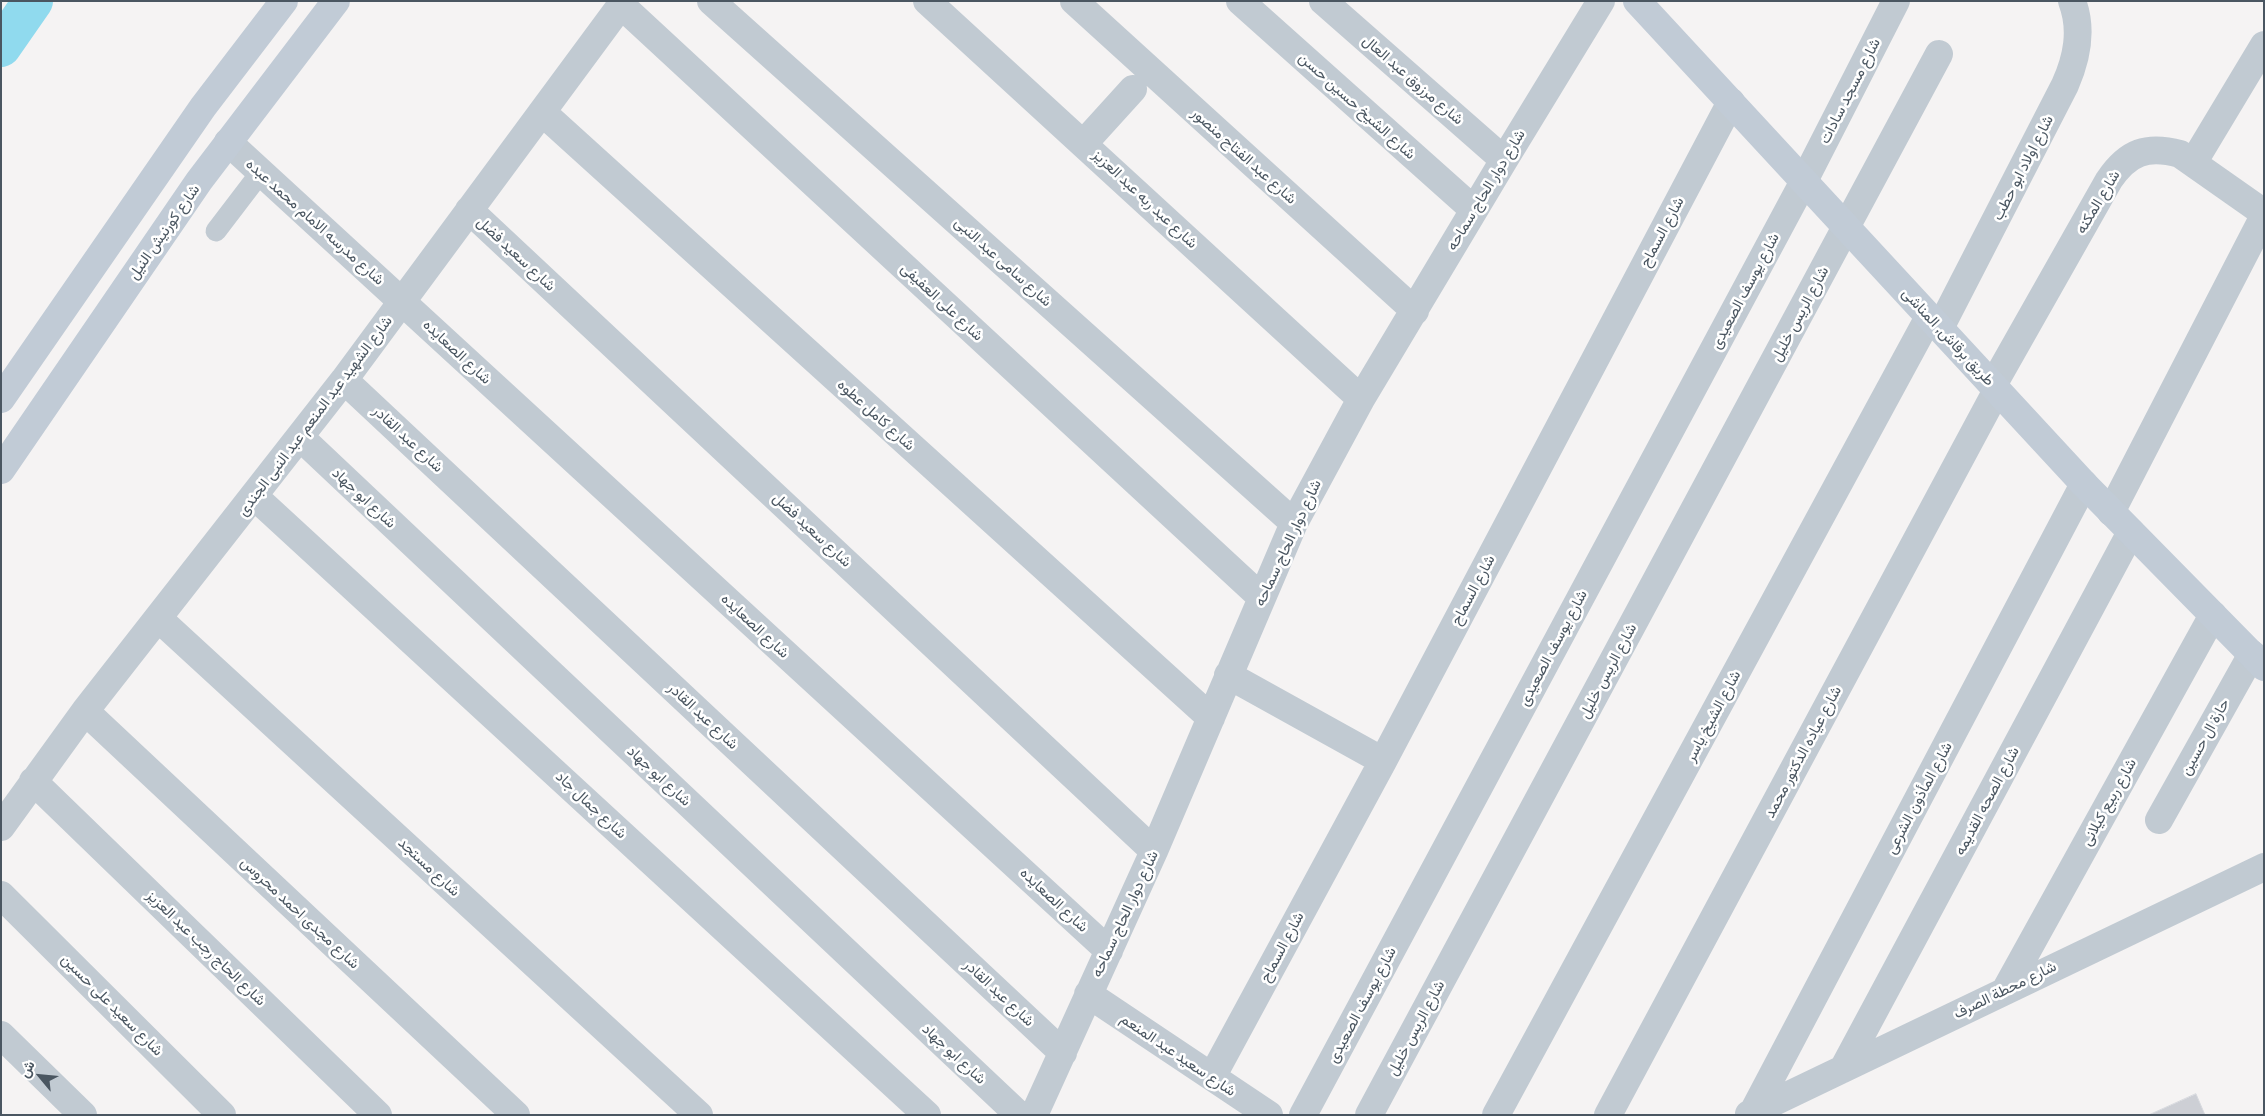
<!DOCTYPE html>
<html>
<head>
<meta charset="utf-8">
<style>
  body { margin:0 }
  #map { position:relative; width:2265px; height:1116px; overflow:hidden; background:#f5f3f3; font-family:"Public Sans",Vazirmatn,sans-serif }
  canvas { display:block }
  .frame { position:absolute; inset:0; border:2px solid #4a5661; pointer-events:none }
  .north { position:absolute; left:15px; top:1051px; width:50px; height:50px; -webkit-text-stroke:4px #fff; paint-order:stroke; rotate:298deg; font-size:14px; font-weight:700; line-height:20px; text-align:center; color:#4a5661 }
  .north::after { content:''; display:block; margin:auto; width:18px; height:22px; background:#4a5661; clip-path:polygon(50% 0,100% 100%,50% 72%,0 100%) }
</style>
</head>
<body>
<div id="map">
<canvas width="2265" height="1116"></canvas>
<div class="frame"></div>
<div class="north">ش</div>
</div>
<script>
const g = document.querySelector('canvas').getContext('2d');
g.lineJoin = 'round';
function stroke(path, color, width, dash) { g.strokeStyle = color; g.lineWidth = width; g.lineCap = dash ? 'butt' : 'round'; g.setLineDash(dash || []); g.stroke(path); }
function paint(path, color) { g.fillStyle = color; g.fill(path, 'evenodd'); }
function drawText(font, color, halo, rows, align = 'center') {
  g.font = font + ' "Public Sans",Vazirmatn,sans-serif'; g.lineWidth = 5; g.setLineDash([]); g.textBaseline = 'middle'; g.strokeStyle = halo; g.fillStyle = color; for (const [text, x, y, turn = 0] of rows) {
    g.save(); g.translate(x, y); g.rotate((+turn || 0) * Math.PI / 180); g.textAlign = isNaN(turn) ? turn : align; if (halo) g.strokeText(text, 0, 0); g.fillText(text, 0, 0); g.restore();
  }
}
const canal = new Path2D(`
  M1,47l32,-46`);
const building = new Path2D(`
  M2196,1094l9,21h-56z`);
const lane = new Path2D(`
  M216,231l45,-59`);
const street = new Path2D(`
  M711,1l583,522
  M927,1l434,398
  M1074,1l341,310
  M1240,1l234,209
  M1323,1l181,159
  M621,5l641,593
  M542,112l669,606
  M228,142l881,809
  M1084,143l49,-54
  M2193,163l71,-118
  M469,210l685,641
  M1940,328l125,-243c12,-27 18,-55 7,-84
  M344,380l719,673
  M1993,385l116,-205c19,-28 38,-35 71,-26l84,59
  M300,437l719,678
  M254,496l673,619
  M2111,512l153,-296
  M159,619l540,496
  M1228,675l155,86
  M85,711l431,404
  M33,781l345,334
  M2159,820l93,-166
  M1,827l84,-116 259,-331 280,-379
  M1,895l221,220
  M2006,989l207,-374
  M1088,994l181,121
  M1,1035l82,80
  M1843,1069l288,-537
  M1212,1077l171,-316 348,-659
  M1753,1112l331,-628
  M1749,1114l515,-247
  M1034,1115l120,-264 140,-328 67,-124 143,-239 97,-159
  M1303,1115l501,-934 92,-180
  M1369,1115l570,-1061
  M1496,1115l433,-798
  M1608,1115l389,-725`);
const secondary = new Path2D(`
  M1637,1l447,483 180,183
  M1,399l202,-292 81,-106
  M1,470l198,-289 137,-180`);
const streetNames = [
  ["شارع مرزوق عبد العال",1413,80,41],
  ["شارع مسجد سادات",1850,91,-63],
  ["شارع الشيخ حسين حسن",1357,106,42],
  ["شارع عبد الفتاح منصور",1244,156,42],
  ["شارع اولاد ابو حطب",2023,168,-63],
  ["شارع دوار الحاج سماحه",1486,190,-59],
  ["شارع عبد ربه عبد العزيز",1145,199,43],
  ["شارع المكنه",2098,202,-59],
  ["شارع مدرسه الامام محمد عبده",315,222,42],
  ["شارع كورنيش النيل",164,232,-55],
  ["شارع السماح",1662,232,-62],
  ["شارع سعيد فضل",516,254,43],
  ["شارع سامى عبد النبى",1003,262,42],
  ["شارع يوسف الصعيدى",1745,291,-62],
  ["شارع على العفيفى",942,302,43],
  ["شارع الريس خليل",1800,314,-62],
  ["طريق برقاش, المناشى",1948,337,47],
  ["شارع الصعايده",457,352,43],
  ["شارع كامل عطوه",876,415,42],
  ["شارع الشهيد عبد المنعم عبد النبى الجندى",315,416,-53],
  ["شارع عبد القادر",408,439,43],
  ["شارع ابو جهاد",364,498,43],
  ["شارع سعيد فضل",812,530,43],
  ["شارع دوار الحاج سماحه",1288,543,-65],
  ["شارع السماح",1473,590,-62],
  ["شارع الصعايده",755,626,43],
  ["شارع يوسف الصعيدى",1553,648,-62],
  ["شارع الريس خليل",1608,671,-62],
  ["شارع عبد القادر",703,716,43],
  ["شارع الشيخ ياسر",1713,716,-62],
  ["حارة ال حسين",2205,737,-61],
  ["شارع عياده الدكتور محمد",1803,752,-62],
  ["شارع ابو جهاد",659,776,43],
  ["شارع المأذون الشرعى",1919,798,-62],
  ["شارع الصحه القديمه",1987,801,-62],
  ["شارع ربيع كيلانى",2109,802,-61],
  ["شارع جمال جاد",591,805,43],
  ["شارع مستجد",429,867,43],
  ["شارع الصعايده",1054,900,43],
  ["شارع مجدى احمد محروس",300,913,43],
  ["شارع دوار الحاج سماحه",1125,914,-65],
  ["شارع السماح",1282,947,-62],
  ["شارع الحاج رجب عبد العزيز",206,948,44],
  ["شارع محطة الصرف",2005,990,-26],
  ["شارع عبد القادر",999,993,43],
  ["شارع سعيد على حسين",112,1005,45],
  ["شارع يوسف الصعيدى",1362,1005,-62],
  ["شارع الريس خليل",1416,1028,-62],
  ["شارع ابو جهاد",954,1054,43],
  ["شارع سعيد عبد المنعم",1178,1055,34]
];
stroke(canal, '#90daee', 40);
paint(building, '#cdcfd5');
stroke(building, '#d7d9de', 1);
stroke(lane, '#c1cad2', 21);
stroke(street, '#c1cad2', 28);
stroke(secondary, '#c1cbd6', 28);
drawText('15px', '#4a5661', '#fff', streetNames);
</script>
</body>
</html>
